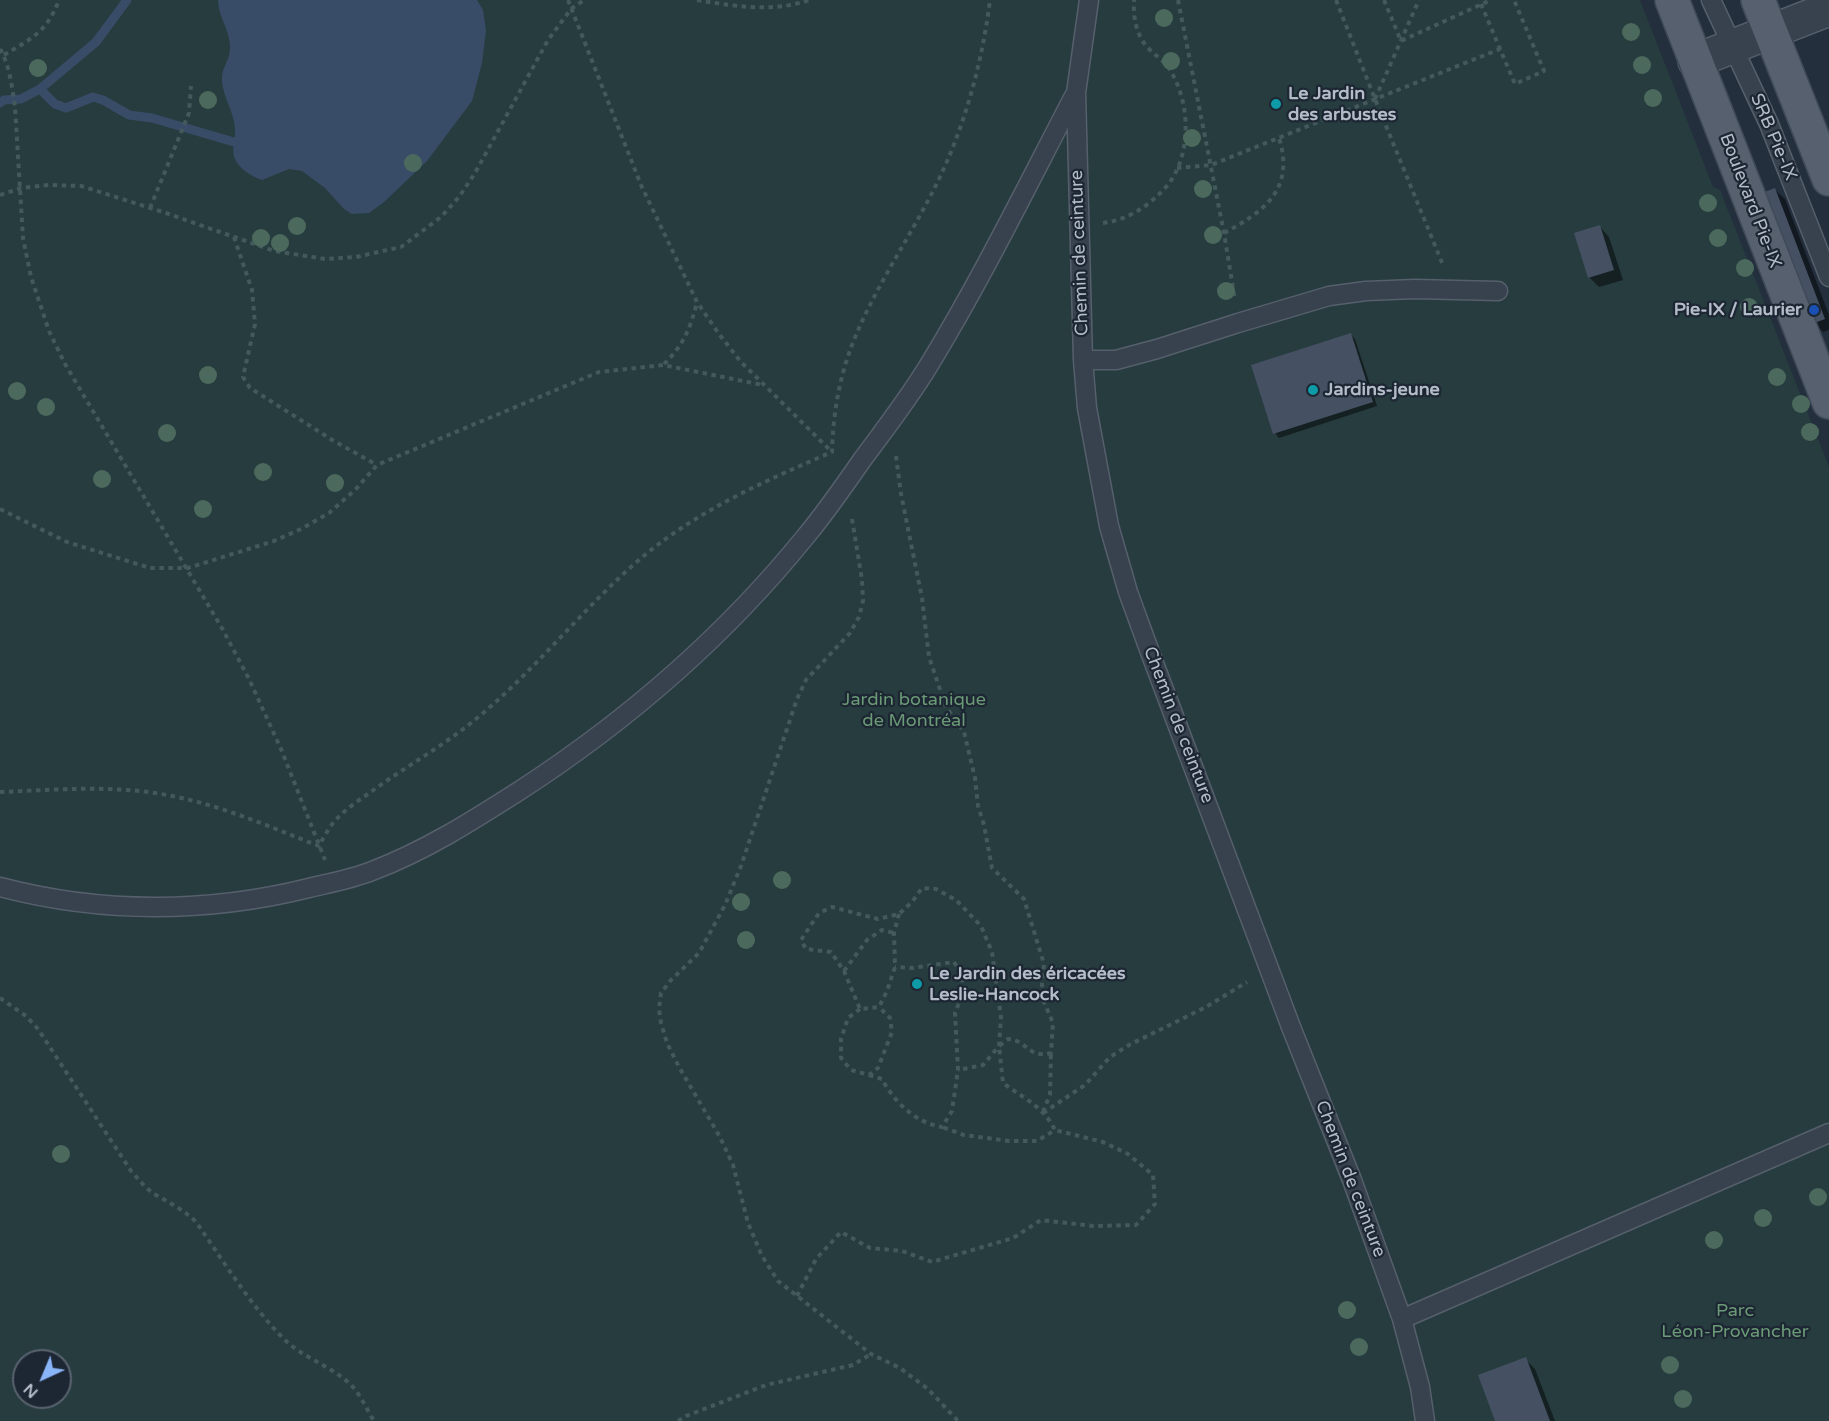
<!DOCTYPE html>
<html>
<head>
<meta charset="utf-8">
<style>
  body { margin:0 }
  #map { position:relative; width:1829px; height:1421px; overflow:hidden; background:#242f3e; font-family:"Varela Round",sans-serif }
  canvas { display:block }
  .north { position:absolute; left:12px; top:1349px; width:60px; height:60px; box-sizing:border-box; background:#1d2633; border:2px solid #59626f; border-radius:50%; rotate:224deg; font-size:16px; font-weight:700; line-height:24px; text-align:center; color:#b4bcc9 }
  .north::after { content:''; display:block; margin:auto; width:21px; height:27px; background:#8ab4f8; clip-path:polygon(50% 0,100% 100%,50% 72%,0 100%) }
</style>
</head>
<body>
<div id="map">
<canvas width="1829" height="1421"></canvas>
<div class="north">N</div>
</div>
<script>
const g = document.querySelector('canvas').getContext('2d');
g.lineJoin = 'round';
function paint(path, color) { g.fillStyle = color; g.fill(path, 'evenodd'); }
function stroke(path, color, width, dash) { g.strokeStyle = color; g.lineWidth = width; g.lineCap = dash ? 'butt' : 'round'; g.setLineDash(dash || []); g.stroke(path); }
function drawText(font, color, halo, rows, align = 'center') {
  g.font = font + ' "Varela Round",sans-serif'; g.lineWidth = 4.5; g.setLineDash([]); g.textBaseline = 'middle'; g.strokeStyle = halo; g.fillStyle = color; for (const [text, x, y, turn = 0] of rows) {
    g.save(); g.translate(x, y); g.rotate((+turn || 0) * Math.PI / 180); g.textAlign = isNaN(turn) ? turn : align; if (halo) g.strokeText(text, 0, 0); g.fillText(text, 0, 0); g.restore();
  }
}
const green = new Path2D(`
  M0,0h1640l73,187 7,3 109,277v954h-1829zM24,1361h36v36h-36z`);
const water = new Path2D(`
  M218,0h259l6,10 3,20 -4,33 -10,38 -45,60 -43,41 -15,11 -17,1 -8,-5 -19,-21 -23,-17 -13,-2 -27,11c-9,-3 -21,-10 -26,-19 -6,-10 0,-21 -1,-32 -1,-19 -14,-34 -13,-53 1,-9 8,-18 8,-27 1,-18 -12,-32 -12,-49z`);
const shadow = new Path2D(`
  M1775,190l10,9 44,116v15l-6,2 -9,-9z
  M1600,227l9,10 14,43 -24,7 -10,-10z
  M1350,334l5,5 22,67 -98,32 -4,-5z
  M1525,1359l10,10 20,52h-58z`);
const stream = new Path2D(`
  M40,89l56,-47 31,-42
  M0,103l4,-3 17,-1 19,-10 15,15 11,4 27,-11 10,3 26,15 23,3 82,24`);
const building = new Path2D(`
  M1775,188l50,131 -13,5 -50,-131z
  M1600,225l14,45 -26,8 -14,-45z
  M1351,333l22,69 -100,32 -22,-69z
  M1526,1357l24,64h-55l-17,-46z`);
const path = new Path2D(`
  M568,0l73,185 56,117 22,32 22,28 90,89
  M697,0c37,6 75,13 112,0
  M1178,0l46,233 11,67
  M1336,0l39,99 68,166
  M1384,0l17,41 90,-41
  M1481,4l19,45
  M0,49c10,17 12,39 15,58l8,131 8,39 18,54 16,33 158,266 26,49 32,70 44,111
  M4,55c27,-16 43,-23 55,-55
  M1375,99l44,-99
  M1177,168l34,-3 289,-116 15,35 29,-13 -30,-71
  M0,195l21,-7 28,-3 32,1 85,27 108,38 51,8 31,-2 45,-10 40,-30 18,-20 16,-24 73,-133 23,-31 13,-9
  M150,208l39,-95 2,-27
  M1103,223c25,-3 46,-17 63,-36 26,-30 25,-84 4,-117 -6,-9 -15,-15 -23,-23 -11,-13 -14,-30 -13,-47
  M1224,233c41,-22 71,-44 55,-95
  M234,237l18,53 3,34 -12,53 7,11 84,53 43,24
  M664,364c19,-18 27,-37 33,-62
  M896,456l5,38 21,104 7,59 17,50 18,25 11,46 3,28 6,19 8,43 32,31 20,65 -3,31 12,28 -2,30c-23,6 -24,-13 -43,-14l-9,7 4,37c20,15 40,23 52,47l-18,11h-28l-45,-6 -22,-8
  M0,509l67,33 83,26h38l86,-27 27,-12 28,-16 27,-24 21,-24 222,-93 64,-7 100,20
  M852,519l10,61 1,21 -4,16 -9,16 -44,47 -9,19 -56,167 -16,39 -26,48 -28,27 -10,13 -2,16 2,14 6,20 12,24 41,70 13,28 15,58 14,33 16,25 93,73 29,14 28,21 30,32
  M0,792c53,-2 109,-7 161,2 56,9 106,32 158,52 4,-8 9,-16 14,-23 10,-12 23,-21 35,-29 35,-26 74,-47 108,-75 61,-50 109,-114 170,-165 55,-45 121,-74 186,-102 1,-37 7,-73 20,-107 22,-57 58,-107 85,-162 28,-57 45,-120 53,-183
  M899,914l-5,19 1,34 -8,24 -8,16 -19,2 -16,-38 -13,-19 -25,-3 -5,-9 18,-27 13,-6 46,12 21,-5 13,-12 10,-14 14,1 20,11 25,26 11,26 9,65 -2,29 -16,19 -25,5
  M844,971l23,-31 15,-10 12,3
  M0,998l26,18 12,13 93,142c8,9 15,18 25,24 14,8 28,15 40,27 27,38 52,80 85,114 19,21 47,28 68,47 11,10 17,25 25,38
  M860,1009l-12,9 -7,21v19l10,12 18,5 9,-7 14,-36 -2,-14 -11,-11
  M869,1075l13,4c12,23 34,44 60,48l10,-16 6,-41 -3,-57 9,-23 -3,-17 -7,-11 -42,6 -17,-1
  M1043,1112l7,-18 1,-41
  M1043,1113l42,-28 25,-28 19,-12 77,-38 41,-25
  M797,1296l19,-37 25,-27 29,16 32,3 30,11 81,-24 28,-18 52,6 43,-1 19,-21 -2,-29 -25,-21 -25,-12 -48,-12
  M678,1421l8,-5 80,-31 87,-20 18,-11`);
const service = new Path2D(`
  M1089,0l-13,93 7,267 4,48 22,118 19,66 23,63 140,372 61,153 50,139 18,68 5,34
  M1711,0l58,124 60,153
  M1083,360h33l41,-11 81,-26 91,-27 37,-5 49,-2 83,2
  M0,887c102,27 208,26 309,1 21,-5 43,-9 63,-17 53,-20 100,-50 147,-80 108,-70 206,-155 287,-255 20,-24 38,-50 56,-76 23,-31 47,-62 67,-95 53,-87 98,-179 145,-269
  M1402,1319l427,-186`);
const minor = new Path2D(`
  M1695,61l134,-52`);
const primary = new Path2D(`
  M1672,0l157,402
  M1758,0l71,179`);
const trees = [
  [1164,18],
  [1631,32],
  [1171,61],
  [1642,65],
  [38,68],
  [1653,98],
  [208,100],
  [1192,138],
  [413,163],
  [1203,189],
  [1708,203],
  [297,226],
  [1213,235],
  [261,238],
  [1718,238],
  [280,243],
  [1745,268],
  [1226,291],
  [1749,307],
  [208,375],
  [1777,377],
  [17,391],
  [1801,404],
  [46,407],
  [1810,432],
  [167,433],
  [263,472],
  [102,479],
  [335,483],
  [203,509],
  [782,880],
  [741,902],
  [746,940],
  [61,1154],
  [1818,1197],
  [1763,1218],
  [1714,1240],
  [1347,1310],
  [1359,1347],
  [1670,1365],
  [1683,1399]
];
const markers = [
  [1276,104,6,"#0f9aa8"],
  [1814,310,6,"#1a4fb4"],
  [1313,390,6,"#0f9aa8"],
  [917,984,6,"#0f9aa8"]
];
const poiNames = [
  ["Le Jardin",1288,94],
  ["des arbustes",1288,115],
  ["Pie-IX / Laurier",1802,310,"right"],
  ["Jardins-jeune",1325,390],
  ["Le Jardin des éricacées",929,974],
  ["Leslie-Hancock",929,995]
];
const streetNames = [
  ["SRB Pie-IX",1773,137,67],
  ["Boulevard Pie-IX",1750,201,69],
  ["Chemin de ceinture",1080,253,-92],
  ["Chemin de ceinture",1178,725,69],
  ["Chemin de ceinture",1350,1179,69]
];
const parkNames = [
  ["Jardin botanique",914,700],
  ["de Montréal",914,721],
  ["Parc",1735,1311],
  ["Léon-Provancher",1735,1332]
];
paint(green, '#263c3f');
paint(water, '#394c67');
paint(shadow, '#0007');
stroke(stream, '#394c67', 9);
paint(building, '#455162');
stroke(service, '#565f6c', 21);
stroke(minor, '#565f6c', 36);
stroke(primary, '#414a57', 36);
stroke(path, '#44595c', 4, [4.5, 4.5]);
stroke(service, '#38414e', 18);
stroke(minor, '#38414e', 33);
stroke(primary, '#56606e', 33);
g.fillStyle = '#4b6a5d';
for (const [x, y] of trees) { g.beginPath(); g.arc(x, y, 9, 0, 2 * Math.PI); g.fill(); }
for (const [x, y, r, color] of markers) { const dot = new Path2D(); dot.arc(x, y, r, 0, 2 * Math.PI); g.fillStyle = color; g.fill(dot); stroke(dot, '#1d2633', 2); }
drawText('bold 18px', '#b4bcc9', '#1d2633', poiNames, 'left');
drawText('18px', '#b4bcc9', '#1d2633', streetNames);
drawText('18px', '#6b9a76', '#1d2633', parkNames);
</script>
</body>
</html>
